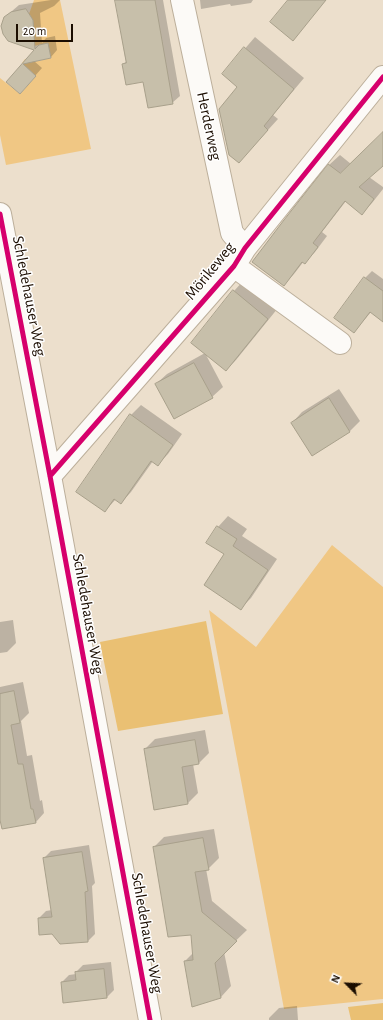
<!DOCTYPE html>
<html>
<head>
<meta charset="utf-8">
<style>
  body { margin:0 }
  #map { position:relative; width:383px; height:1020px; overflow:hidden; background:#ecdfcc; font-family:"Alegreya Sans",sans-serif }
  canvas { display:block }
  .north { position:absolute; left:327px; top:964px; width:40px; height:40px; -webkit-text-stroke:3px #fff; paint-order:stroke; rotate:294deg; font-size:11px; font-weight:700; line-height:16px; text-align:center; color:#1b0d00 }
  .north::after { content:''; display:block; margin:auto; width:14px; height:18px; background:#1b0d00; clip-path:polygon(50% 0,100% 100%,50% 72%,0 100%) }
  .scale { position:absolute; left:16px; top:24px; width:57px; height:18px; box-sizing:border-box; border:2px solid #1b0d00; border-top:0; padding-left:5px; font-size:12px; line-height:14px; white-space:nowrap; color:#1b0d00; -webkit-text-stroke:3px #fff; paint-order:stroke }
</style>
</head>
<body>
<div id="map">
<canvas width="383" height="1020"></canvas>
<div class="north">N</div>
<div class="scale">20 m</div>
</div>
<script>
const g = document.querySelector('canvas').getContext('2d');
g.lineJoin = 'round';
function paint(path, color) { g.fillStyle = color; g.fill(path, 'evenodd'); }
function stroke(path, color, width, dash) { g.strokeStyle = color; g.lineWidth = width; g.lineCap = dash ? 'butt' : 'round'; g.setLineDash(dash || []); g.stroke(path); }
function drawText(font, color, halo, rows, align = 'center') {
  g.font = font + ' "Alegreya Sans",sans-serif'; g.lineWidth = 3; g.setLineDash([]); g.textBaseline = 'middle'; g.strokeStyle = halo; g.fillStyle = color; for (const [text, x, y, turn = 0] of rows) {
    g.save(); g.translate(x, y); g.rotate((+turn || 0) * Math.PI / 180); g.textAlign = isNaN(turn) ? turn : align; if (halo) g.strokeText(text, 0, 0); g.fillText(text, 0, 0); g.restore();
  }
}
const green = new Path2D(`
  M34,0h26l31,149 -85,16 -6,-30v-57l20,16 16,-18 -14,-13 3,-4 6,-1 6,3 14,-3 -3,-15 -14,3c-1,-3 -3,-7 -3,-10 1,-11 6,-11 -2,-22z
  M332,545l51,42v412l-99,10 -75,-399 47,37z`);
const forest = new Path2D(`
  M206,621l17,93 -105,17 -18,-89z
  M383,1003v17h-32l-3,-13z`);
const shadow = new Path2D(`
  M51,0h9l-6,6 -14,7 2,30 4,-5 9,-2 2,14 -6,7 -17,4 8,7 -16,18 -19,-4 29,-32 -31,-33 14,-12z
  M117,0h46l17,96 -8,7 -49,-39 4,-3z
  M200,0h53l-2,3 -20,3 -1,-2 -29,5z
  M255,37l49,41 -31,37 5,4 -39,43v-75l-16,-13z
  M383,133v31l-14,13 14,10v2l-11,14 -10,10 -16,-12 -24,31 5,4 -12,16 -10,10 -1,-1 -10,13 -10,11 45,-120 11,-10 11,9z
  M372,271l11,8v35l-12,-2 -17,20 11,-54z
  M244,280l34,28 -42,52 -10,10 -34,-28 42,-51z
  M205,353l18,34 -11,10 -56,-13 11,-10z
  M339,389l21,32 -10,10 -38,24 -20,-32 10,-11z
  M141,405l41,29 -14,20 -10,10 -5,-3 -22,31 -10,11 -5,-4 -11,12 26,-96z
  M228,516l19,13 -5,7 35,23 -26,39 -10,10 -23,-81z
  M13,620l3,23 -9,9 -7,1v-31z
  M23,682l6,31 -8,8 6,35 5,-1 8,46 2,-1 2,13 -8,9 -36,-8v-127z
  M205,730l4,23 -10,10 -6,1 5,29 -10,10 -43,-54 10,-10z
  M214,829l5,29 -11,11h-2l6,32 35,29 -23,22 7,34 -10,11 -36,-36 9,-9 -2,-18 -38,-87 10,-10z
  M89,845l6,38 -3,3 3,48 -7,7 -49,-23 7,-7 6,-1 -8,-52 7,-7z
  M111,962l3,28 -7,7 -45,-15 7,-7 7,-1v-2l7,-7z
  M297,1006l1,14h-29v-2l10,-10z`);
const building = new Path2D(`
  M115,0h40l18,104 -25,4 -5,-26 -17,3 -4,-21 4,-1z
  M288,0h38l-33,41 -23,-19z
  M26,9l7,11 2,29 4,-4 9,-2 3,15 -28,6 13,12 -16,18 -14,-12 28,-32 -26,-9 -5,-7 -2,-8 3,-9 7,-5z
  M244,47l50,42 -30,37 4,4 -29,33 -10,-8 -10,-46 18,-22 -15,-13z
  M383,132v34l-24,21 15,12 -12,16 -17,-14 -32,42 5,4 -13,17 -3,-2 -18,24 -32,-24 32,-42 44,-56 12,9z
  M364,277l19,14v31l-13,-10 -16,21 -20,-15z
  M233,290l35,29 -42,52 -35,-28z
  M194,363l19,35 -39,21 -19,-35z
  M329,398l21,34 -38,24 -21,-33z
  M130,414l43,31 -15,21 -7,-5 -30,43 -7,-5 -9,13 -29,-20z
  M217,526l20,13 -4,7 35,24 -27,40 -37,-25 20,-31 -18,-11z
  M14,691l6,32 -9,2 7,39h5l8,45h2l3,14 -34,6 -2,-9v-126z
  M195,740l4,24 -17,3 6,37 -34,6 -10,-61z
  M203,838l6,32 -14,2 7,40 35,29 -22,22 6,35 -29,9 -8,-46 9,-1 -2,-25 -23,2 -15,-90z
  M82,852l6,39 -3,1 3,50 -28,2 -8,-10 -13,1 -1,-17 14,-1 -9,-59z
  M104,969l3,29 -44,5 -2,-21 15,-2 -1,-8z`);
const minor = new Path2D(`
  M182,0l50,233 13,15
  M0,214l50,262 100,544
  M234,266l106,77
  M50,476l184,-210 11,-18 138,-171`);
const cycleway = new Path2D(`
  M0,214l50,262 100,544
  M50,476l184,-210 11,-18 138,-171`);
const streetNames = [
  ["Herderweg",209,126,78],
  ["Mörikeweg",210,271,-51],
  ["Schledehauser Weg",29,296,79],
  ["Schledehauser Weg",88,614,80],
  ["Schledehauser Weg",147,933,80]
];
paint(green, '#f0c784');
paint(forest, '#eac073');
paint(shadow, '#0003');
paint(building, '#c7bfaa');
stroke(building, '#a8a08b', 1);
stroke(minor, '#bcaf9b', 24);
stroke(minor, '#fcfaf7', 22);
stroke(cycleway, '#d6006c', 5);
drawText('16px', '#1b0d00', '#fff', streetNames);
</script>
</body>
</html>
